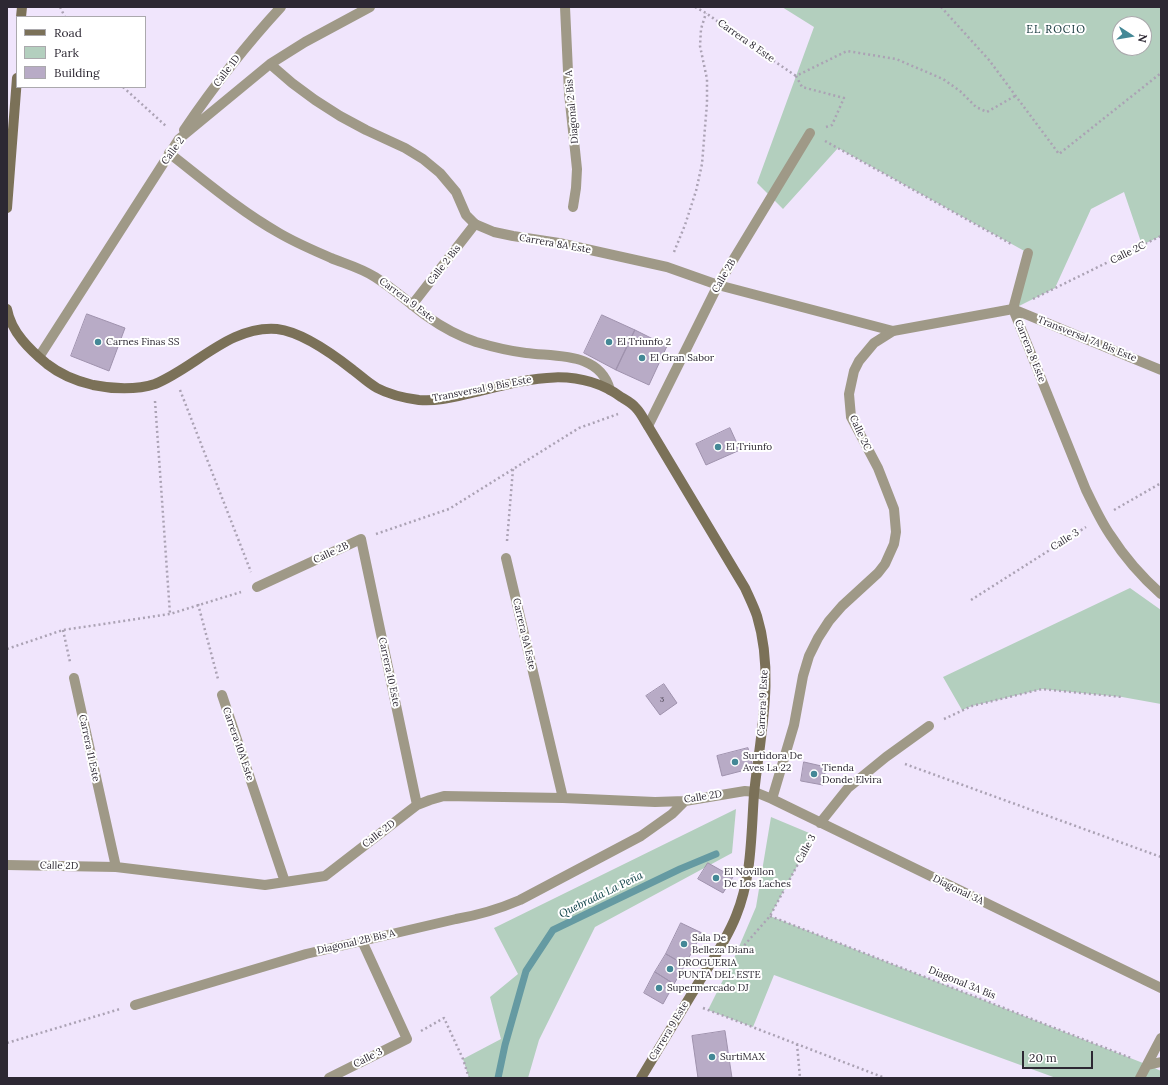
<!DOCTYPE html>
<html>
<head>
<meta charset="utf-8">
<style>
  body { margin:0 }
  #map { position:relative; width:1168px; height:1085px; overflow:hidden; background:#f0e5fc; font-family:Lora,serif }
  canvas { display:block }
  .frame { position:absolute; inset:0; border:8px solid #2d2833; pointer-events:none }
  .legend { position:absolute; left:16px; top:16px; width:130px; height:72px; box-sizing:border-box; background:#fff; border:1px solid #aba9ad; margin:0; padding:5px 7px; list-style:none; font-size:12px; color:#2d2833 }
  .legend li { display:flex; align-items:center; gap:8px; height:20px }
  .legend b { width:20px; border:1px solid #aba9ad }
  .north { position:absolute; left:1112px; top:16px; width:40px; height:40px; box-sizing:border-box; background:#fff; border:1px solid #aba9ad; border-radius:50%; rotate:102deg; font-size:11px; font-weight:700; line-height:16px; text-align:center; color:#2d2833 }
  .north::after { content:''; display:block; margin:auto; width:14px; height:18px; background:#448896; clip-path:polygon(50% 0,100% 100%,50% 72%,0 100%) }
  .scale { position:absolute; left:1022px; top:1051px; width:71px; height:18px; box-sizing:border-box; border:2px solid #2d2833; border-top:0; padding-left:5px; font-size:12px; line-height:14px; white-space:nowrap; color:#2d2833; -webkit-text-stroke:3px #fff; paint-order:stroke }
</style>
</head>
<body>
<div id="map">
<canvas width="1168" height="1085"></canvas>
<div class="frame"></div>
<ul class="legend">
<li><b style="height:5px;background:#7b7158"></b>Road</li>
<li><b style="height:11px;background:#b3cfbe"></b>Park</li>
<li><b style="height:11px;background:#b8abc6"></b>Building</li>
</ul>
<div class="north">N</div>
<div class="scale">20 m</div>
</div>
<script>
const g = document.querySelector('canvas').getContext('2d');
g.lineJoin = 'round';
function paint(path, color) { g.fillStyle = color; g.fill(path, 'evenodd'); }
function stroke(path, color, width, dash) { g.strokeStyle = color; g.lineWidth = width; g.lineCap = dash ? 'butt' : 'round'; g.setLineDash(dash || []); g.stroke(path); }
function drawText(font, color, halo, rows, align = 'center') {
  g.font = font + ' Lora,serif'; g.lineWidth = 4; g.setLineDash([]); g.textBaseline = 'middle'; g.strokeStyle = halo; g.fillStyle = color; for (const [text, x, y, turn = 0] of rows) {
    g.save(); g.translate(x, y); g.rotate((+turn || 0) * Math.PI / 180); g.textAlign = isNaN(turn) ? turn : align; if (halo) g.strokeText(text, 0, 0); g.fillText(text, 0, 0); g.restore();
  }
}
const green = new Path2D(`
  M782,7h379v229l-19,9 -18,-53 -33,17 -36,79 -42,21 15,-56 -190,-105 -55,61 -26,-26 57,-156zM1120,24h24v24h-24z
  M1130,588l31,22v94l-39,-7 -80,-8 -70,17 -10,4 -19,-33z
  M736,809l-4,44 -137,74 -56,113 -11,38h-59l-6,-19 38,-20 -11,-42 28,-23 -24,-46z
  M771,817l43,18 -44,81 378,149 13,6v7h-105l-282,-103 -21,52 -45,-17 27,-54 21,-49z`);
const stream = new Path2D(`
  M498,1078l7,-33 21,-74 27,-41 127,-61 36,-15`);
const building = new Path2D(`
  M87,314l38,14 -16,43 -38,-15z
  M602,315l33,15 -19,40 -32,-17z
  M635,330l32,16 -18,39 -33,-15z
  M730,428l10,22 -34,15 -10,-21z
  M664,684l13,19 -17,12 -14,-19z
  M748,748l5,20 -31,8 -5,-20z
  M804,762l22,5 -3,18 -22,-4z
  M708,863l25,14 -10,16 -25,-14z
  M681,923l21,10 -17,32 -19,-11z
  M666,954l19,11 -11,19 -19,-12z
  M655,972l19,12 -11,20 -19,-11z
  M725,1031l7,47h-34l-6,-42z`);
const path = new Path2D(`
  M60,7l5,10
  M695,7l11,6 40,29 50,34
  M941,7l48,53 70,94 102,-81
  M123,87l44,40
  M826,127l6,-2 12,-27 -42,-11 -6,-11 51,-25 49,8 47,20 17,12 16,16 11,5 28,-16
  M825,141l188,104
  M674,252l11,-27 11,-34 6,-27 5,-61v-24l-7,-33 1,-17 5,-16
  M1033,299l128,-63
  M180,390l71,182
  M155,401l15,213
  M1114,510l47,-27
  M376,534l73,-25 130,-81 39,-14
  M507,541l6,-72
  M971,600l115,-73
  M198,604l20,75
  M63,630l7,32
  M7,649l56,-19 107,-16 71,-22
  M944,719l28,-13 70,-17 80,8
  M905,764l256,93
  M770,916l361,142
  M741,949l29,-33 42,-78
  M703,1008l182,70
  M421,1031l23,-13 19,41 6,19
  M7,1043l113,-34
  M797,1044l3,34`);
const lane = new Path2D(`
  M718,285l175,46
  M412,305l63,-81
  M1013,309l15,-56`);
const street = new Path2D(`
  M565,7l4,86 8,76 -1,19 -3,19
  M270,64l22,19 23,17 25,16 26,14 39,18 18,11 17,14 16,19 10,23 9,9 19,8 19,4 46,7 108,24 51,18
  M184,130c30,-44 61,-84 97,-123
  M169,153c36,28 71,58 110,80 17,10 34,17 52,25 15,6 30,10 44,19 19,12 35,27 53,40 14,10 31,19 48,25 17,5 33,9 50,11 31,4 74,-1 84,37
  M1013,309l73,181c8,16 15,32 25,46 14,22 31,41 50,58
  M1013,309l148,61
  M39,357l140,-218 91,-75 35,-22 65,-35
  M648,426l70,-141 92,-152
  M506,558l57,240
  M257,587l104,-48 56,266
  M74,678l42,189
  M222,695l63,187
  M772,799l22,-74 9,-49 6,-20 9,-18 11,-17 13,-15 36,-33 7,-9 9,-20 2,-12 -2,-23 -16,-41 -27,-51 -2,-23 5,-23 5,-10 15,-18 19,-12 120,-22
  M820,823l28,-35 38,-31 43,-31
  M7,865l109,2 149,18 60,-9 92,-71 13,-5 14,-4 119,2 92,4 30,-1 60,-10 10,1 17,7 389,189
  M135,1005l171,-51 150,-35c23,-4 43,-10 64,-19l121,-64 31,-22 13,-13
  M1148,1065l13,-3
  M329,1078l78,-39 -45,-98
  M1140,1078l21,-40`);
const secondary = new Path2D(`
  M21,17l1,-10
  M7,208l10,-130
  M7,309c4,23 23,41 40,55 14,11 29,17 46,21 19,4 44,5 62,-1 40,-16 75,-59 122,-55 25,3 57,26 76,41 8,6 15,13 24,18 13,7 27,10 42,12 21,2 41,-5 61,-9 48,-12 97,-26 141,6 5,3 11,6 15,11 5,5 8,12 12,18l97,162c4,9 9,19 12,28 18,59 3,119 -3,178 -3,41 -2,83 -18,122 -9,23 -24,45 -37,66 -19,32 -39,64 -58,96`);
const markers = [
  [98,342,4,"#448896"],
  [609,342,4,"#448896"],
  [642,358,4,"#448896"],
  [718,447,4,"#448896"],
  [735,762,4,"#448896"],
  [814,774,4,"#448896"],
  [716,878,4,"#448896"],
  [684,944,4,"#448896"],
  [670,969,4,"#448896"],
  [659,988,4,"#448896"],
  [712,1057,4,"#448896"]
];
const numberNames = [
  ["3",662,700]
];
const streetNames = [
  ["Carrera 8 Este",746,41,35],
  ["Calle 1D",227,71,-53],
  ["Diagonal 2 Bis A",572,107,-95],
  ["Calle 2",173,151,-54],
  ["Carrera 8A Este",555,244,10],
  ["Calle 2C",1128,253,-26],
  ["Calle 2 Bis",444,265,-52],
  ["Calle 2B",724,276,-60],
  ["Carrera 9 Este",407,300,37],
  ["Transversal 7A Bis Este",1087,339,22],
  ["Carrera 8 Este",1030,351,68],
  ["Transversal 9 Bis Este",482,389,-11],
  ["Calle 2C",860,433,65],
  ["Calle 3",1065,540,-32],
  ["Calle 2B",331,553,-25],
  ["Carrera 9A Este",524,634,77],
  ["Carrera 10 Este",389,672,78],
  ["Carrera 9 Este",763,703,-87],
  ["Carrera 10A Este",238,744,71],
  ["Carrera 11 Este",89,748,78],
  ["Calle 2D",703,797,-9],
  ["Calle 2D",379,834,-38],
  ["Calle 3",806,849,-61],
  ["Calle 2D",59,866,1],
  ["Diagonal 3A",958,890,26],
  ["Diagonal 2B Bis A",356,942,-13],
  ["Diagonal 3A Bis",962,983,22],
  ["Carrera 9 Este",669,1031,-59],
  ["Calle 3",368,1058,-27]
];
const poiNames = [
  ["Carnes Finas SS",106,342],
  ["El Triunfo 2",617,342],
  ["El Gran Sabor",650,358],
  ["El Triunfo",726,447],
  ["Surtidora De",743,756],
  ["Aves La 22",743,768],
  ["Tienda",822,768],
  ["Donde Elvira",822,780],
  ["El Novillon",724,872],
  ["De Los Laches",724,884],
  ["Sala De",692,938],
  ["Belleza Diana",692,950],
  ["DROGUERIA",678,963],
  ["PUNTA DEL ESTE",678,975],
  ["Supermercado DJ",667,988],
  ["SurtiMAX",720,1057]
];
const neighbourhoodNames = [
  ["EL ROCIO",1056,30]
];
const waterNames = [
  ["Quebrada La Peña",601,895,-26]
];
paint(green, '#b3cfbe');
stroke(stream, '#659aa2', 7);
paint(building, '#b8abc6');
stroke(building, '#9f92ad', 1);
stroke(path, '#aba2b4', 2.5, [2, 3]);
stroke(lane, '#9f9987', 10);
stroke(street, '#9f9987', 10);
stroke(secondary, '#7b7158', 10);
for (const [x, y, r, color] of markers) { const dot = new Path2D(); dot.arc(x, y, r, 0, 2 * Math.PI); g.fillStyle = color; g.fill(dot); stroke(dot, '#fff', 1.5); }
drawText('8px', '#504958', null, numberNames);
drawText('10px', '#2d2833', '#fff', streetNames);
drawText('10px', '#2d2833', '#fff', poiNames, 'left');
g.letterSpacing = '1px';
drawText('11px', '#15363c', '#fff', neighbourhoodNames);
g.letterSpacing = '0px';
drawText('italic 11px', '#053a41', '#fff', waterNames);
</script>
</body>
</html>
